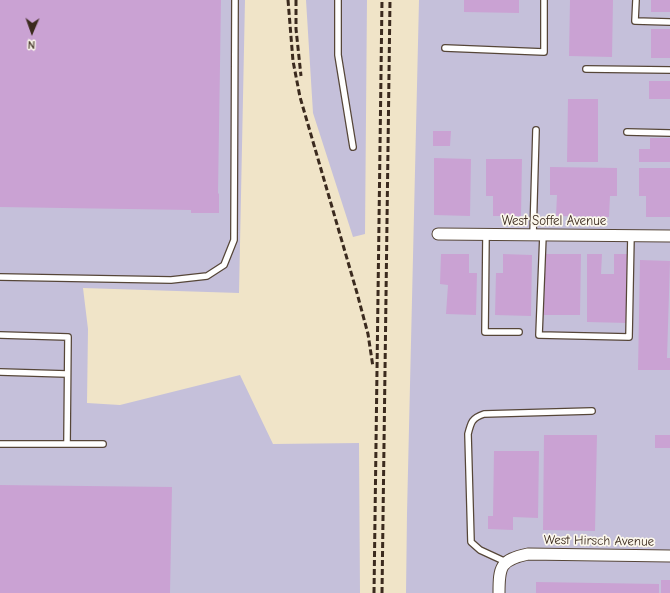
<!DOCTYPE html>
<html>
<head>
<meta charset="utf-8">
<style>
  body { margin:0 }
  #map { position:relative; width:670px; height:593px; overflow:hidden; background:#f0e4c8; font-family:"Comic Neue",sans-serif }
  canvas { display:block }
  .north { position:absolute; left:12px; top:12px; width:40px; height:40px; -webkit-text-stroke:3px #fbf7ec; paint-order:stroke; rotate:182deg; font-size:11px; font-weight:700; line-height:16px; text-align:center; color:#3b2a1e }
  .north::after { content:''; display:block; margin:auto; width:14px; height:18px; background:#3b2a1e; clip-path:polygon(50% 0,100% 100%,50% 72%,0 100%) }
</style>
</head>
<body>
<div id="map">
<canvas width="670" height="593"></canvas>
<div class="north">N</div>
</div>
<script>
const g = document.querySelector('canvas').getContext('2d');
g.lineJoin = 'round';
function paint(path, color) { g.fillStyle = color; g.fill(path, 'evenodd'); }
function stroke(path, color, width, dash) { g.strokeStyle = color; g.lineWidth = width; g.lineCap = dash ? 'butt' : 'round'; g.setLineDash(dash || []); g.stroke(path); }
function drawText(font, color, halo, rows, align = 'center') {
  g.font = font + ' "Comic Neue",sans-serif'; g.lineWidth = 3.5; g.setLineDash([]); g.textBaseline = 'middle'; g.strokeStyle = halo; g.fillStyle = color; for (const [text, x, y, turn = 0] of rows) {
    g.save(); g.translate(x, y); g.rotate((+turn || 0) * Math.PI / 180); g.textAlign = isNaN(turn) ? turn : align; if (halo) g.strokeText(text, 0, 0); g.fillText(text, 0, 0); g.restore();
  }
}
const industrial = new Path2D(`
  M0,0h245l-6,293 -156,-5 5,41 -1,74 33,2 120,-30 33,69 86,-1 1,150h-360z
  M306,0h61l-2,234 -12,3 -40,-124z
  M419,0h251v593h-264l1,-80z`);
const building = new Path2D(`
  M0,0h221l-3,193 1,1v19h-28v-3l-191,-3z
  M464,0h55v13l-55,-1z
  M570,0h43l-1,57 -43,-1z
  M651,0h19v12h-19z
  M651,29h19v29h-19z
  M649,81h21v18h-21z
  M568,99h30v63h-31z
  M433,131h18l-1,15h-17z
  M650,138h20v24h-31v-13h11z
  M434,158l37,1 -1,57 -36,-1z
  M486,159h36l-1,57h-28v-20h-7z
  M550,167l67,1v28h-7l-1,21 -53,-1 1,-21h-7z
  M639,168h31v49h-24v-21h-7z
  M441,254h28v19h8l-1,42 -30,-1 2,-29 -8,-1z
  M503,254l29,1 -1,61 -36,-1 1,-42h7z
  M545,254h36l-1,61h-36z
  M587,254h15l-1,20h13v-20h15l-1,69 -41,-1z
  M640,260l30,1 -3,97h3v12h-32z
  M544,435h53l-2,96 -52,-1z
  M655,435h15v13h-15z
  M494,451h45l-1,67 -25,-1v13l-25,-1v-13h5z
  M0,485l172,2 -2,106h-170z
  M661,580h9v13h-9z
  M536,582l123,2v9h-123z`);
const lane = new Path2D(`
  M338,0v55l15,92
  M636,0l-1,21 35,1
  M445,48l99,4v-52
  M586,69l84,1
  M627,132l43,1
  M486,235l-1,97h34
  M533,235l3,-105
  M543,235l-4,100 90,2 2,-102
  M0,277l171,3 36,-4 17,-11 10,-25 1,-240
  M0,335l68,2 -1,107
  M0,372l67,2
  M0,444h103
  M506,562l-26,-12 -9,-8 -3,-108c3,-12 4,-16 16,-20l108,-3`);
const street = new Path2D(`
  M438,234l232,2
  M499,593c0,-26 1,-33 29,-39l142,2`);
const rail = new Path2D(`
  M288,0l5,61 7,36 57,196 11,41 5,33
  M296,0v29l5,47
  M374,593l8,-593
  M382,593l8,-593`);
const streetNames = [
  ["West Soffel Avenue",554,221],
  ["West Hirsch Avenue",599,541,1]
];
paint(industrial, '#c5c0da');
paint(building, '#caa2d3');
stroke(lane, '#564638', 8);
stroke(street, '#564638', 13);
stroke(lane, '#fff', 5.5);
stroke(street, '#fff', 11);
stroke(rail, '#3b2a1e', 3, [6, 3]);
drawText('13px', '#3b2a1e', '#fbf7ec', streetNames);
</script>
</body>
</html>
